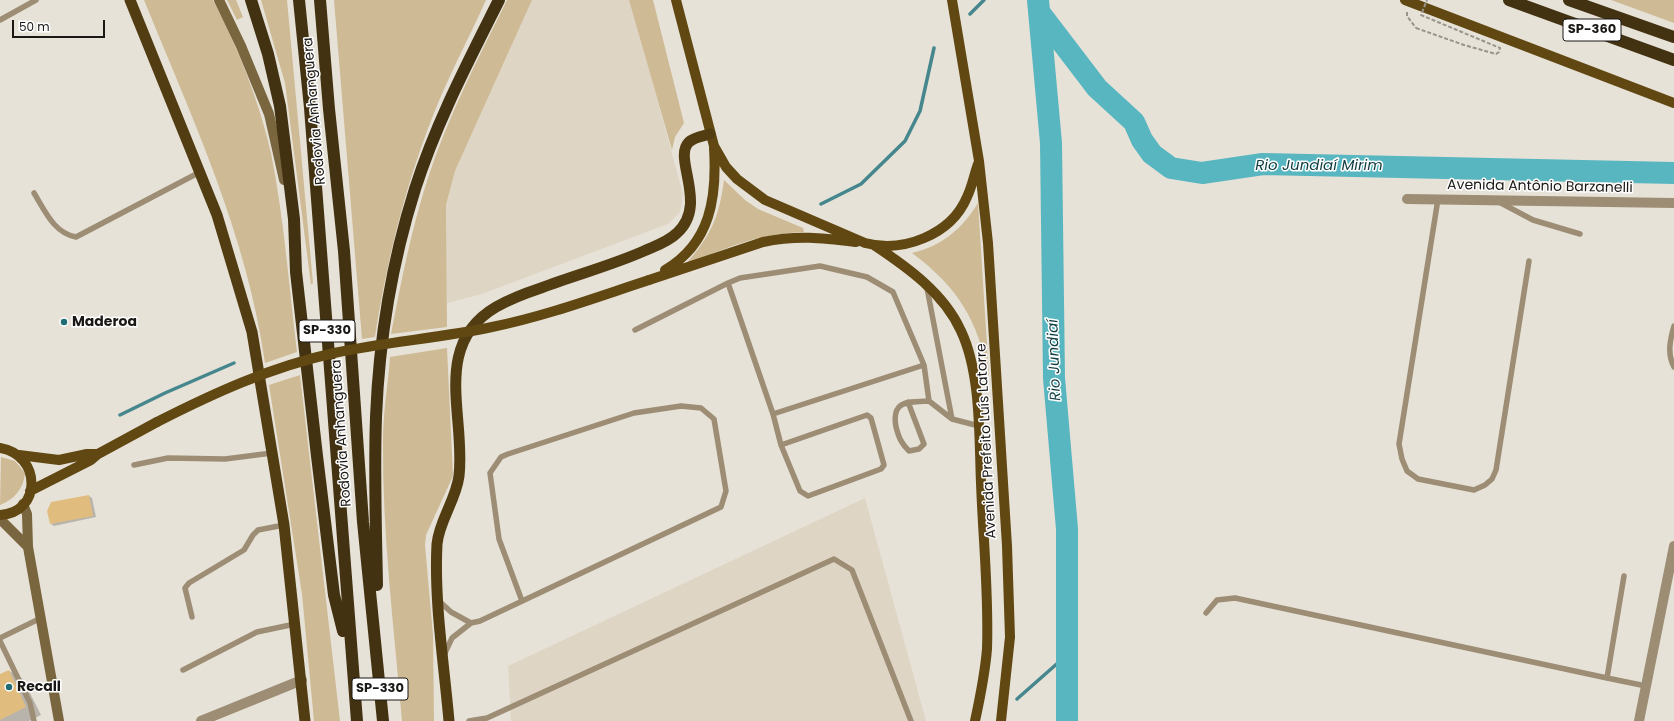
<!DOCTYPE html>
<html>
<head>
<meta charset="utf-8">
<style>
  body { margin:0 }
  #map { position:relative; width:1674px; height:721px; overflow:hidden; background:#e7e2d8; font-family:Poppins,sans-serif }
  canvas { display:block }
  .scale { position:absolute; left:12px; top:20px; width:93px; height:18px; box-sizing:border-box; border:2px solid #1a1815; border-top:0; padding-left:5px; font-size:12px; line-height:14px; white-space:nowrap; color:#1a1815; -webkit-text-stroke:3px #fff; paint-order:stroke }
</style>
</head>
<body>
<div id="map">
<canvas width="1674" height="721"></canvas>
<div class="scale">50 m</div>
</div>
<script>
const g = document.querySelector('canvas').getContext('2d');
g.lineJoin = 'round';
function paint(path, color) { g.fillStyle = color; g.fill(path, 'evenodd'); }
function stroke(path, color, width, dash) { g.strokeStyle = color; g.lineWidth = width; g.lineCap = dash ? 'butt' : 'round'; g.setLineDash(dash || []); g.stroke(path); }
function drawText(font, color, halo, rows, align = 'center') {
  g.font = font + ' Poppins,sans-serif'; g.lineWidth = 3; g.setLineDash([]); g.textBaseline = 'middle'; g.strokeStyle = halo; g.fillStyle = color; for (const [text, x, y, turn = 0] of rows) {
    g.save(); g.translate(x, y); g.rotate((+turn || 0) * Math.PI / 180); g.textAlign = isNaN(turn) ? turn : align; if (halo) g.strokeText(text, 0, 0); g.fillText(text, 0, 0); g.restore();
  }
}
const built = new Path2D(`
  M532,0h98l53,194 -3,18 -12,12 -186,70 -35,9 -1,-98 9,-34z
  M865,498l61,223h-415l-3,-55z`);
const green = new Path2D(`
  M144,0h69c25,47 46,101 58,153 13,65 18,133 26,199l-32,11c-18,-128 -73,-245 -121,-363z
  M227,0h9l7,17 -6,3z
  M261,0h26l26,283 -2,2 -26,-202z
  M334,0h152c-17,38 -37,75 -52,113 -29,73 -47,147 -59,224l-13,2z
  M507,0h25l-77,171 -9,34 1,122 -56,7c10,-52 20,-103 36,-153 20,-63 51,-122 80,-181z
  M629,0h24l31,123 -9,14 -3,13z
  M1611,0h63v23z
  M724,180l21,20 13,9 45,19 1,4c-47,2 -75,15 -118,32 25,-29 33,-46 38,-84z
  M978,203l11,174c-11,-56 -30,-89 -77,-124 30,-7 50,-24 66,-50z
  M447,348l6,128 -27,59 -1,10 8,90 1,86h-32c-8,-94 -20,-188 -19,-282 0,-27 5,-55 7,-82z
  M300,375l40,346h-26l-12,-127 -33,-209z
  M1,457l14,4 10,12c-1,15 -11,27 -25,32z`);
const shadow = new Path2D(`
  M89,496l3,2 4,19 -42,9 -3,-2z
  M9,671l14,8 18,36 -12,6h-29v-46z`);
const stream = new Path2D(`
  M970,14l14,-14
  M821,204l40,-20 44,-43 15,-30 14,-63
  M120,415l45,-22 69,-30
  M1017,699l51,-45`);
const river = new Path2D(`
  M1038,0l13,143 3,235 13,151v192
  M1039,12l58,76 37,34 8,18 10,14 19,14 31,5 61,-9 411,9`);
const building = new Path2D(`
  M89,495l4,21 -43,8 -3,-13 4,-9z
  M9,670l17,37 -26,13v-46z`);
const path = new Path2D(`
  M1407,12v4l9,12`);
const service = new Path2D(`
  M0,20l36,-20
  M34,193c11,18 20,40 42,44l124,-65
  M1438,199l-39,245 3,15 5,12 11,8 56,11 11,-5 7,-6 4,-9 33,-209
  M1499,202l34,18 47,14
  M927,288l25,131
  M1674,326c-4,14 -7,28 0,41
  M635,330l93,-47
  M908,402l16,42 -5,5 -10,2c-8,-8 -10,-13 -13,-24 -5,-27 12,-25 33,-26
  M773,414l151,-49
  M781,445l86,-30 4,3 13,47 -3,4 -73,27 -8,-5 -19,-46 -8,-31 -45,-131 12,-5 80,-12 47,11 26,15 31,73 5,36 23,18 27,7
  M134,465l34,-7 57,1 47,-6
  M438,600l13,12 20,11
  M1206,613l11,-13 18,-2 372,80 17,-102
  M192,617l-7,-29 4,-5 55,-33 9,-15 5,-5 26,-5
  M0,638l41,-20
  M0,641l30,62 4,18
  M444,655l8,-17 19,-15 9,-2 241,-114 5,-16 -12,-72 -13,-11 -20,-2 -47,7 -126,41 -7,3 -11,16 9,66 23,62
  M183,670l74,-38 38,-8
  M1607,678l39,8
  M469,721l18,-3 347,-159 18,11 59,151`);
const minor = new Path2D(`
  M1407,199l267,4
  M201,721l101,-41`);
const tertiary = new Path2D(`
  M1639,721l35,-175`);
const secondary = new Path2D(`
  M219,0l22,46 28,68 15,66
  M23,504l4,10 1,33 31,174
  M0,519l28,28`);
const primary = new Path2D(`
  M676,0l38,146 12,21 11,12 28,21 100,43c38,10 86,-8 102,-46 5,-10 7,-22 11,-33
  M952,0l27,161 9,82 19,303 3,91 -9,84
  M1405,0l269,103
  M874,245c33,22 70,48 87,86 20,42 18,105 20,152 2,55 8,111 6,166 -2,24 -7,49 -12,72
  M665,270c46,-27 52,-73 49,-122
  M649,280l114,-38c34,-7 59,-4 93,0
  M0,448c42,7 42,65 0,67
  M19,455l40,5 28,-6h11
  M30,491l61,-31 7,-6 59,-32`);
const trunk = new Path2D(`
  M130,0l87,215 35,117 32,193 21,196
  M449,721c-5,-57 -15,-119 -12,-177 2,-23 19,-44 22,-68 7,-59 -28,-131 37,-169 14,-8 30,-14 45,-19 34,-13 69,-22 103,-37 11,-5 24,-9 33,-18 32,-29 -5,-75 12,-91 5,-5 14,-6 21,-8`);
const motorway = new Path2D(`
  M251,0l17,54 12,52 14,113 2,53 21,184 17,139 9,36
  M299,0l11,108 47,613
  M320,0l9,109 15,142 19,271 20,199
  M1509,0l165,60
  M1569,0l105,37
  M377,585c-1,-56 -3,-112 -1,-168 3,-76 16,-155 39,-228 21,-66 53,-127 84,-189`);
const pathBridge = new Path2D(`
  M1416,28l48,17 32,9 3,-2 1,-4 -79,-33 6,-15`);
const primaryBridge = new Path2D(`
  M157,422c57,-29 114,-55 177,-69 52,-11 106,-15 158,-26 54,-11 105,-30 157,-47`);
const markers = [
  [64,322,4,"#226d74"],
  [9,687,4,"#226d74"]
];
const shields = [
  [1592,30,58],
  [327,331,56],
  [380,689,56]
];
const shieldNames = [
  ["SP-360",1592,30],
  ["SP-330",327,331],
  ["SP-330",380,689]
];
const streetNames = [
  ["Rodovia Anhanguera",315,111,-95],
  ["Avenida Antônio Barzanelli",1540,187,1],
  ["Rodovia Anhanguera",342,433,-94],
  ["Avenida Prefeito Luís Latorre",987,441,-93]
];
const poiNames = [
  ["Maderoa",72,322],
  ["Recall",17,687]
];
const waterNames = [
  ["Rio Jundiaí Mirim",1319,166],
  ["Rio Jundiaí",1055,360,-92]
];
paint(built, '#dfd5c5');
paint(green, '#ceba95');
paint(shadow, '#0003');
stroke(stream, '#45878d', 3.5);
stroke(river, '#58b6c0', 22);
paint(building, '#e0bd7e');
stroke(path, '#98948d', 2, [4, 2]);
stroke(service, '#9c8d74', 5.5);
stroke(minor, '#9c8d74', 10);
stroke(tertiary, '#9c8d74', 10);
stroke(secondary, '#79653e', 10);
stroke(primary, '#614812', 10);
stroke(trunk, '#523d12', 11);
stroke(motorway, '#433211', 12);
stroke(pathBridge, '#98948d', 2, [4, 2]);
stroke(primaryBridge, '#614812', 10);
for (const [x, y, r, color] of markers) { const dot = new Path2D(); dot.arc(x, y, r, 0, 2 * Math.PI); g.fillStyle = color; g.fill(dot); stroke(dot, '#fff', 1.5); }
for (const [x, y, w] of shields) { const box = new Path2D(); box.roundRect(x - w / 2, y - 11, w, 22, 3); g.fillStyle = '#fff'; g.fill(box); stroke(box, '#1a1815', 1); }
drawText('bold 13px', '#1a1815', null, shieldNames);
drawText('14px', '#1a1815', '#fff', streetNames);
drawText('bold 14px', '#1a1815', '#fff', poiNames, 'left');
drawText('italic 15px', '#103c41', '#fff', waterNames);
</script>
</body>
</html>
